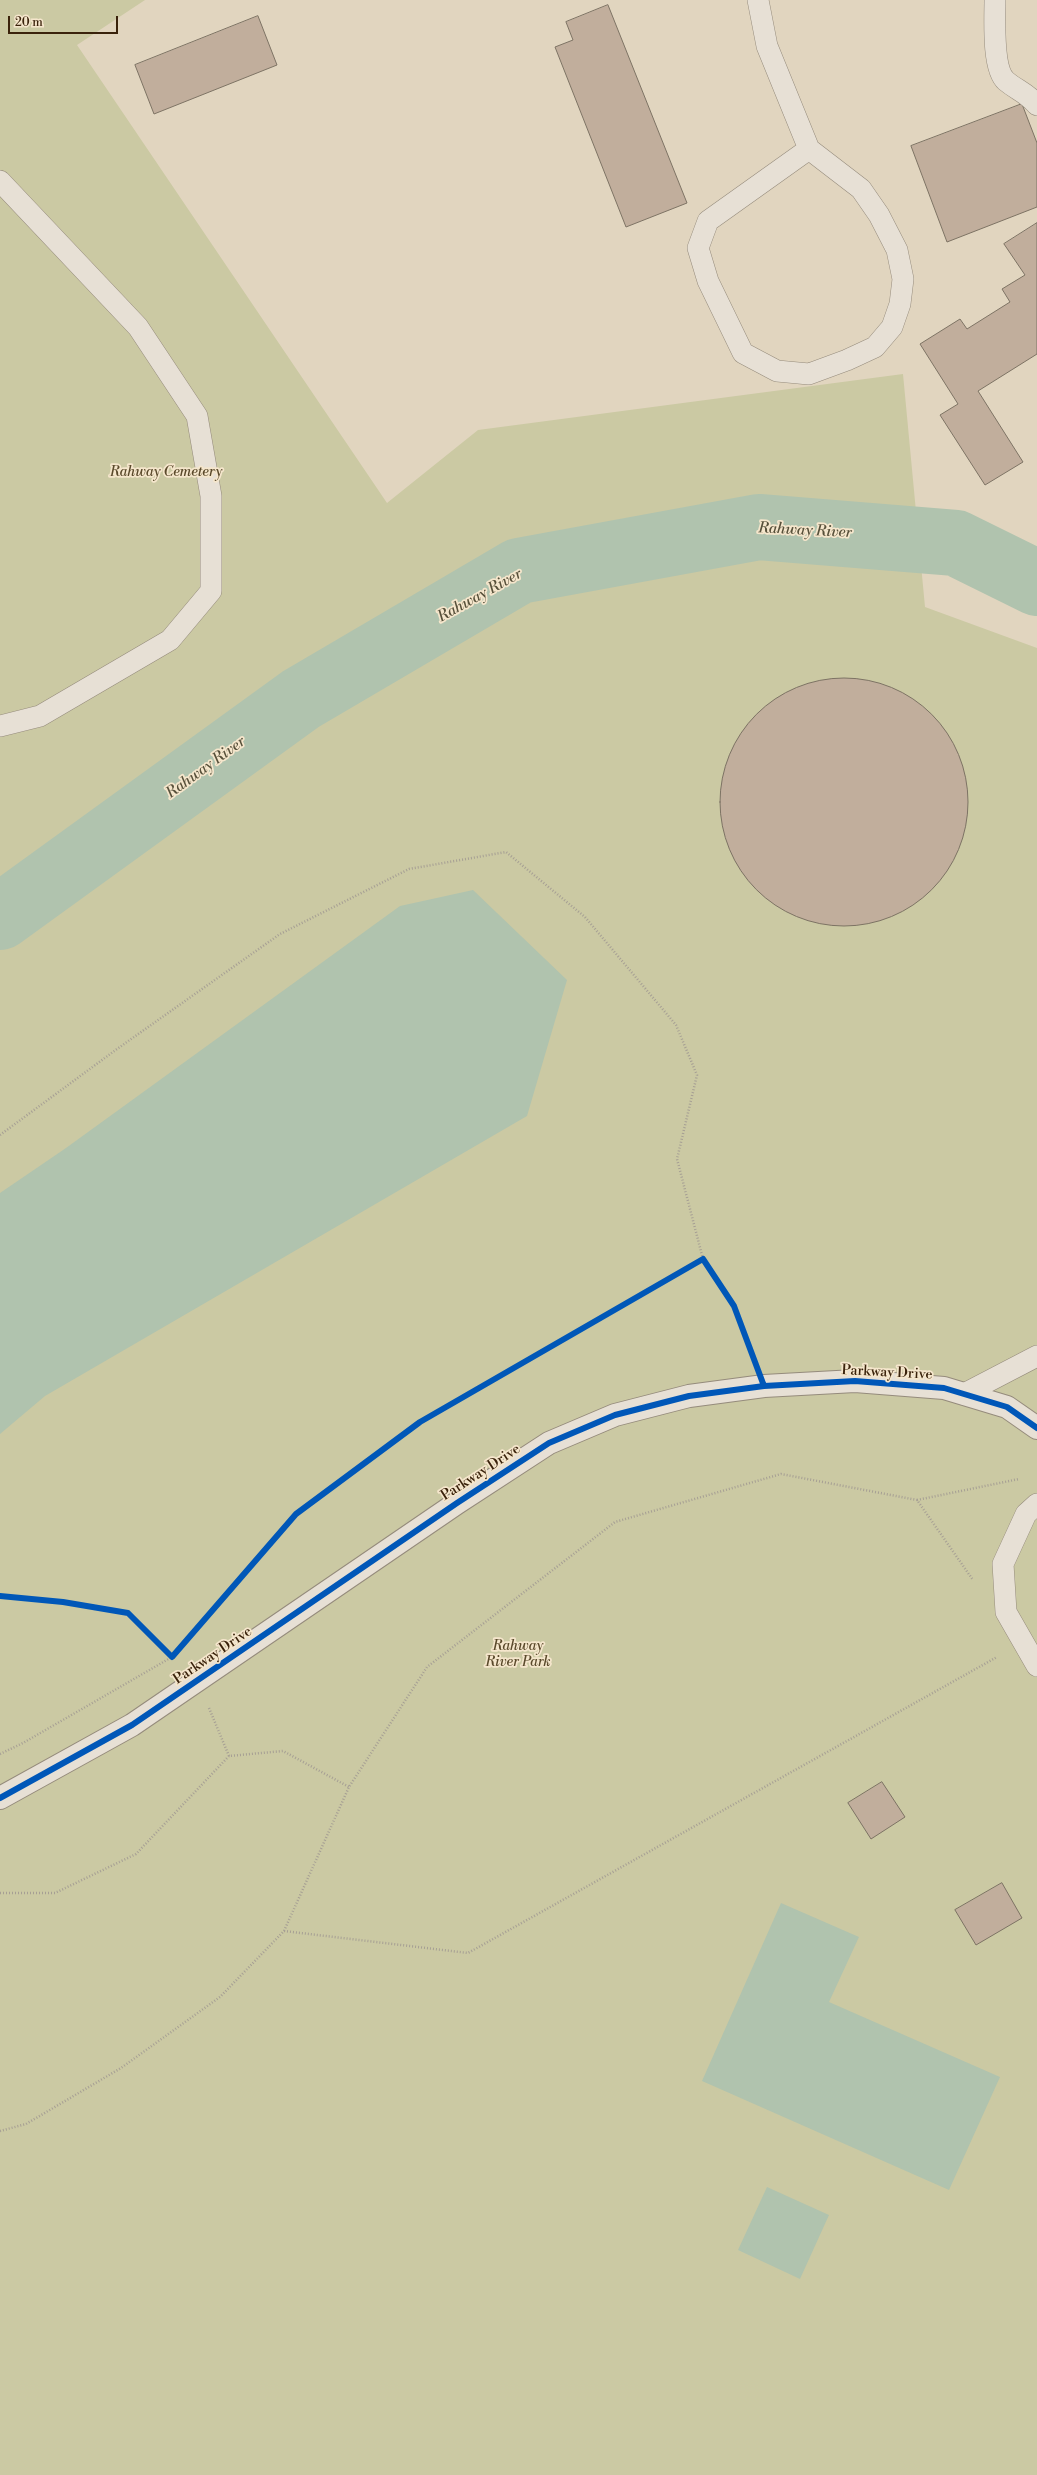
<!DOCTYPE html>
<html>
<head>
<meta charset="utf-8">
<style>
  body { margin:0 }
  #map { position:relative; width:1037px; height:2475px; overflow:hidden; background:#e1d5bf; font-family:"Libre Bodoni",serif }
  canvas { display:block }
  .scale { position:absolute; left:8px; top:16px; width:110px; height:18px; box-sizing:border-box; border:2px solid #3a220b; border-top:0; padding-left:5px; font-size:12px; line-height:14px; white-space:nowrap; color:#3a220b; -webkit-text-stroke:3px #f5e6cc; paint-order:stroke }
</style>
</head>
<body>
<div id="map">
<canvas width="1037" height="2475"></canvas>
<div class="scale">20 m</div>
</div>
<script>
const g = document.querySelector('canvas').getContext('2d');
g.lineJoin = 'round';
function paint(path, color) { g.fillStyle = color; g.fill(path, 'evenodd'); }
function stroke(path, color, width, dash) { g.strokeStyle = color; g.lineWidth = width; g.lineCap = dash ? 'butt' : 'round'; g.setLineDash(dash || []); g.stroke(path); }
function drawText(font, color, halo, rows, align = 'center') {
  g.font = font + ' "Libre Bodoni",serif'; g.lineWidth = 3.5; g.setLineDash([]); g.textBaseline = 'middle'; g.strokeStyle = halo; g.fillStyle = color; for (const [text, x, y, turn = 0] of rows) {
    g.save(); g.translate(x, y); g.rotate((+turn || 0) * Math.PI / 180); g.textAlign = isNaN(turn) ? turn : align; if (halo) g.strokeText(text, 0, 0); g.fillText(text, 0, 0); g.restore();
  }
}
const green = new Path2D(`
  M0,0h145l-68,45 310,458 91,-73 425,-56 22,233 112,41v1827h-1037z`);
const water = new Path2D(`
  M473,890l94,90 -40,136 -482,280 -45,38v-241l66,-45 334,-242z
  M781,1903l78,34 -30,65 171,75 -51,113 -247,-109z
  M767,2187l62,28 -29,64 -62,-29z`);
const river = new Path2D(`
  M0,917l301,-218 218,-128 240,-44 197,16 81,40`);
const building = new Path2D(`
  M608,5l79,198 -61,24 -71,-180 18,-7 -7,-18z
  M258,16l19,49 -123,49 -19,-49z
  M1022,104l15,39v64l-90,35 -36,-96z
  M1037,223v131l-59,37 45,71 -38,23 -45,-70 18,-11 -38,-60 40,-25 7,10 43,-27 -8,-13 23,-14 -21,-31z
  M720 802a124 124 0 1 1 248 0a124 124 0 1 1-248 0Z
  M882,1782l23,35 -34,22 -23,-36z
  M1002,1883l20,35 -46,27 -21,-35z`);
const path = new Path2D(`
  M0,1135l117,-86 163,-115 129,-65 97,-17 79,65 91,108 21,50 -20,84 26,100 31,47 19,50
  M917,1500l102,-21
  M0,1596l63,6 65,11 45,45
  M209,1708l20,48
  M0,1754l23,-11 149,-86 124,-143 124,-92 283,-163
  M0,1893h55l81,-39 93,-98 54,-5 66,36
  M284,1931l184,22 529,-296
  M0,2131l26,-7 95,-56 99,-71 64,-66 65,-144 78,-120 188,-145 166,-48 136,26 56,80`);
const service = new Path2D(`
  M758,0l9,46 42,103 52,40 18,26 18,35 6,29 -3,25 -8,23 -17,20 -28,13 -38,14 -32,-3 -34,-18 -35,-72 -10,-33 10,-27 101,-72
  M995,0c0,18 -3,69 11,81 12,10 20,11 31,24
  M0,181l138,146 59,89 14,80v95l-41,49 -130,76 -40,10
  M964,1394l73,-38
  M1037,1504l-11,10 -23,50 3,48 31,54`);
const minor = new Path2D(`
  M0,1798l132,-73 325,-222 92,-60 66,-28 74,-19 75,-10 91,-5 89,7 63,19 30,21`);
const cycleway = new Path2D(`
  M0,1596l63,6 65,11 44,44 124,-143 124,-92 283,-163 31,47 30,80
  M0,1798l132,-73 325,-222 92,-60 66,-28 74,-19 75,-10 91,-5 89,7 63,19 30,21`);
const parkNames = [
  ["Rahway Cemetery",166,473],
  ["Rahway",518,1647],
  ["River Park",518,1663]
];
const streetNames = [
  ["Parkway Drive",887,1373,3],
  ["Parkway Drive",481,1473,-33],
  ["Parkway Drive",213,1656,-34]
];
const waterNames = [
  ["Rahway River",805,531,3],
  ["Rahway River",480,596,-29],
  ["Rahway River",206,768,-36]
];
paint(green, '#cbc9a3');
paint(water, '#b0c3ae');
stroke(river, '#b0c3ae', 66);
paint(building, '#c1ae9c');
stroke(building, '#7d7364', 1);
stroke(service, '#958b7c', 22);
stroke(minor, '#958b7c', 24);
stroke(path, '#a69f94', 2.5, [1, 2]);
stroke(service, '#e7e0d5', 21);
stroke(minor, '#e7e0d5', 22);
stroke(cycleway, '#0057b8', 6);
drawText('italic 14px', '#5a492b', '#f5e6cc', parkNames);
drawText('14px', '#3a220b', '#f5e6cc', streetNames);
drawText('italic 15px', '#57503a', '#f5e6cc', waterNames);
</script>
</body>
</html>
